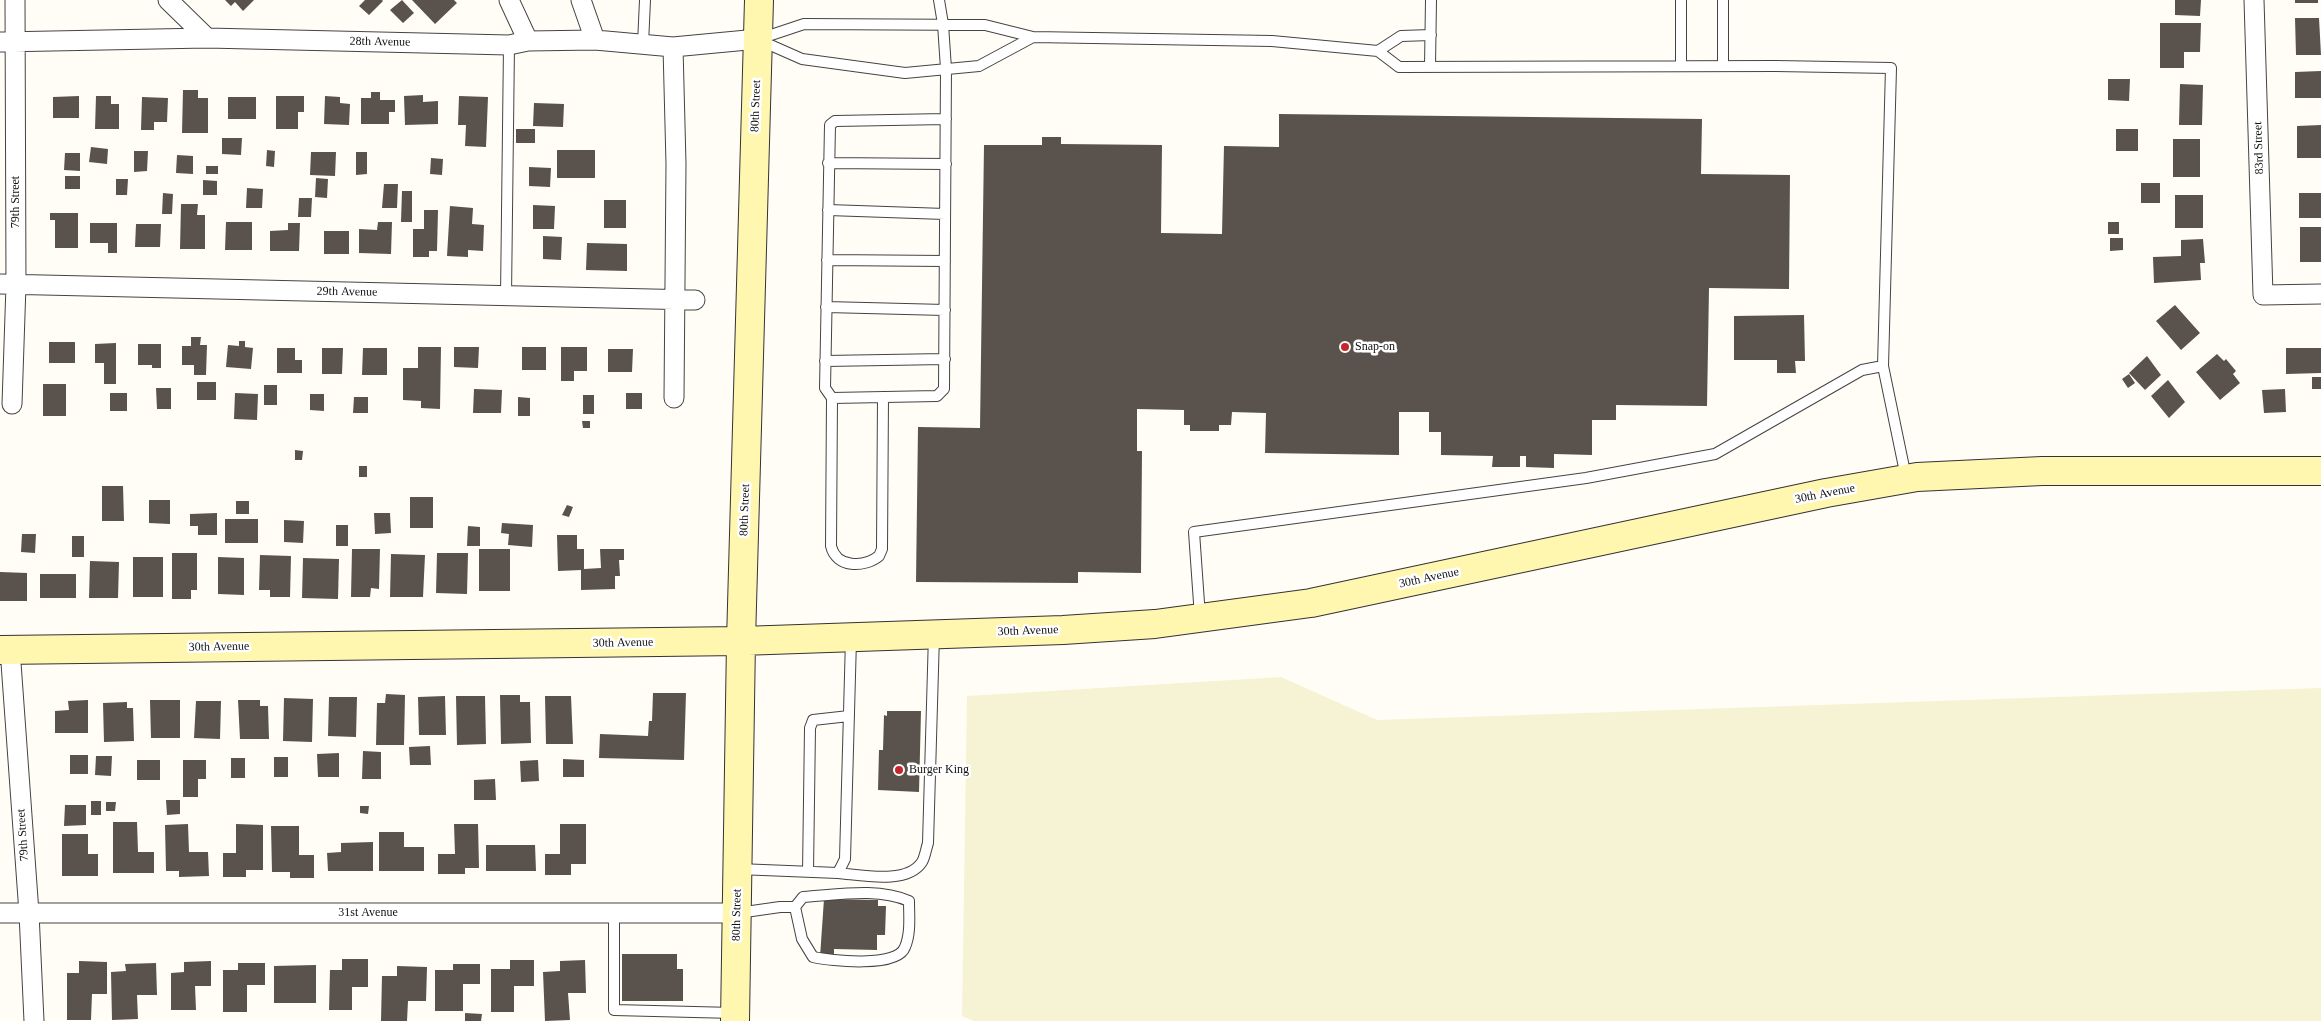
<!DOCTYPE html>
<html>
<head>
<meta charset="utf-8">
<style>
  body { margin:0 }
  canvas { display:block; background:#fffdf5 }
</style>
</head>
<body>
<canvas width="2321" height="1021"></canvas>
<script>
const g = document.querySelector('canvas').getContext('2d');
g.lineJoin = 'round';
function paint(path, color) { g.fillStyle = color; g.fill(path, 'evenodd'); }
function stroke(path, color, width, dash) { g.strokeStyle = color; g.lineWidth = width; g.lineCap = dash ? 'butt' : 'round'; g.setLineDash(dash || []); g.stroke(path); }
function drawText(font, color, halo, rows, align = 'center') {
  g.font = font + ' Georgia,serif'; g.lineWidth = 5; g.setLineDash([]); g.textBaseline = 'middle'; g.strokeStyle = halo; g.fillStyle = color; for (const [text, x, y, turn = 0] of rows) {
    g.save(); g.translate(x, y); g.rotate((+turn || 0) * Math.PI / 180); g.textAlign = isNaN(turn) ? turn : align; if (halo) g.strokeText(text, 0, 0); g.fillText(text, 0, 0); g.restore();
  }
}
const farmland = new Path2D(`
  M1281,677l96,43 944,-32v333h-1347l-12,-5 5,-320z`);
const building = new Path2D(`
  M225,0h29l-11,11 -8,-9 -4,4z
  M365,0h17l1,1 -14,14 -10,-9z
  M402,0l12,13 -11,10 -13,-13z
  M412,0h42l3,3 -22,21z
  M2175,0h26l-1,16 -25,-1z
  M2295,0h23v3h-23z
  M2295,18h24l2,37h-25z
  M2160,23h41l-1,29h-16v16h-24z
  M2321,71v27h-26v-26z
  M2108,79h22l-1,22 -21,-1z
  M2180,84l23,1 -1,40h-23z
  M183,90h15v8h10v35h-26z
  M371,92h9v8h15v12h-6v12h-28v-26h10z
  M423,95v7l15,-1v23l-33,1 -1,-29z
  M79,96v22h-26v-21z
  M96,96h15v8h8v25h-24z
  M276,96h28v16h-6v17h-22z
  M325,96l15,1v6l10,1 -1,21 -25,-1z
  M459,96l29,1 -2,50 -21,-1 1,-21h-8z
  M142,97l26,1 -1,24h-13v8h-13z
  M228,97h28v22h-28z
  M534,103l30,1 -1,23 -30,-1z
  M1279,114l423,5 -1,55 89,1 -1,114 -80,-1 -2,118 -91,-1v15h-24v35l-38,-1v14l-28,-1v-11h-6v11h-28l1,-11 -52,-1v-23h-12v-20h-30v43l-134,-2 1,-40 -34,-1 -1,13h-12v6h-29v-6h-6v-15l-47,-1v42h5l-1,122 -63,-1v11l-162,-1 2,-155 62,1 4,-283h58v-8h19v7l101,1 -1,88 61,1 2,-88 55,1z
  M2321,125v33h-24v-32z
  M516,129h19v14h-19z
  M2116,129h22v22h-22z
  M222,138h20l-1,17 -19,-1z
  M2173,139h27v38h-27z
  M91,147l17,2 -1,15 -18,-2z
  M267,150l8,1 -1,16 -8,-1z
  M557,150h38v28h-38z
  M134,151h14l-1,20 -13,1z
  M311,152h25l-1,24 -25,-1z
  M356,152h11v22l-11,1z
  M65,153h15v18l-16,-1z
  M177,155l16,1v18l-17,-1z
  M431,158l12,1 -1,16 -12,-1z
  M206,166h12v8h-12z
  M529,167l22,1 -1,19 -21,-1z
  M65,176h15v13h-15z
  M316,178l12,1 -1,19 -12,-1z
  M116,179h12l-1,16h-11z
  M203,180l14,1v14h-14z
  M2141,183h19v20h-19z
  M384,184h14l-1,24h-15z
  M247,188l16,1 -1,19h-16z
  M402,191h10v31h-11z
  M163,193l10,1 -1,20h-10z
  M2299,193h22v25h-22z
  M2175,195h28v33h-28z
  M299,198h13l-1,19h-13z
  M604,200h22v28h-22z
  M181,204h17l-1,11h8v34h-25z
  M533,205l22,1 -1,23h-21z
  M450,206l23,2 -1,16 12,1 -1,26 -15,-1v7l-21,-1z
  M424,210h14l-1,41h-8v6h-16v-28h11z
  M50,213h28v35h-23v-28h-5z
  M226,222h26v28h-27z
  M378,222h14l-1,32 -32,-1v-24l18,1z
  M2108,222h11v12h-11z
  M90,223h27v30h-9v-10h-18z
  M288,223h12l-1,28h-29v-20l18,-1z
  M136,224h25l-1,23h-25z
  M2300,227h21v35h-21z
  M324,231h25v23h-25z
  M543,236l19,1 -1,23 -18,-1z
  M2110,238h13v12l-13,1z
  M2203,239l2,24h-5l1,17 -47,3 -1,-26 28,-1v-16z
  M587,243l40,1v27l-41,-1z
  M2175,305l25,28 -19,17 -25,-29z
  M1804,315l1,46h-10l1,12h-19v-13h-43v-44z
  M191,337h10l-1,8h7l-1,30h-12v-10h-12v-19h9z
  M239,341h6v6l8,1 -2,21 -25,-2 2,-22 11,1z
  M49,342h26v21h-26z
  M116,343v41h-12v-21h-9v-19z
  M138,344h23v24h-9v-3h-14z
  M418,347h23l-1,62 -19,-1v-7l-18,-1v-32h15z
  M454,347h25l-1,21 -24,-1z
  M522,347h24v23h-24z
  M561,347h26v24h-13v10h-13z
  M277,348h18v12h7v13h-25z
  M322,348h21l-1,26h-20z
  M363,348h24v27h-25z
  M2286,348h35v25l-35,1z
  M608,349h25l-1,23h-24z
  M2217,354l7,7 2,-2 10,12 -3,3 7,9 -20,17 -24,-28z
  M2147,356l14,19 -16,15 -16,-17z
  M2129,374l6,9 -7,5 -6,-9z
  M2312,377h9v12h-9z
  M2168,380l17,22 -16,16 -18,-22z
  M197,382h19v18h-19z
  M43,384h23v32h-23z
  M264,385h13v20h-13z
  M156,388h15v21h-14z
  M474,389l28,1 -1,23h-28z
  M2285,389l1,23 -22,1 -2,-23z
  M110,393h17v18h-17z
  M235,393l23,1 -1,26 -23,-1z
  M626,393h16v16h-16z
  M310,394h14v17l-14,-1z
  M583,395h11v19h-11z
  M354,397h14v16h-15z
  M518,397l12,1v18h-12z
  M582,421h8v7h-7z
  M295,450l8,1 -1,9h-7z
  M359,466h8v11h-8z
  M102,486h21l1,35h-22z
  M410,497h23v31h-23z
  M149,500h21v24l-21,-1z
  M236,501h13v13h-13z
  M567,505l6,2 -4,10 -7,-2z
  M217,513v22h-19v-9h-8v-12z
  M374,513h16l1,20 -16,1z
  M225,519h33v24h-33z
  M284,520l20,1 -1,22 -19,-1z
  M502,523l31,2 -1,22 -24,-2 1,-11 -8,-1z
  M336,525h12v21h-12z
  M468,526l12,1v19h-13z
  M22,534h14l-1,19 -14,-1z
  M557,535h20v14h7v20l17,-1 -1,-19h24v11h-5l1,16h-5v13l-34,1v-20l-23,1z
  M72,536h12v21h-12z
  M352,549h28l-1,40 -8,-1 -1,9h-19z
  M479,549h31v42h-31z
  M172,553h25v37h-6v9h-19z
  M437,553h31l-1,41 -31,-1z
  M391,554l34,1 -2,42h-33z
  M260,555l31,1 -1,41h-20v-7h-11z
  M133,557h30v40h-30z
  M218,557l26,1v37l-26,-1z
  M303,558l36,1 -1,40 -36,-1z
  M90,561l29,1 -1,36h-29z
  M0,572l27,1v28h-27z
  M40,574h36v24h-36z
  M653,693h33l-2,67 -85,-2 1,-24 48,2 1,-15h3z
  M386,694l19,1 -1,50h-28l1,-42h8z
  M500,695h20v7h10l1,41 -30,1z
  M445,696l1,39h-27l-1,-38z
  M456,696h29l1,48 -29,1z
  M545,696h26l2,48h-27z
  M329,697h28l-1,40 -28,-1z
  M284,698l29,1 -1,43 -29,-1z
  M88,700v33h-33v-22l14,-1 -1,-9z
  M150,700h30v38h-29z
  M238,700h22v6h8l1,33h-29z
  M196,701h25l-1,38 -26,-1z
  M127,702v6h6l1,33 -30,1 -1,-39z
  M887,711h34l-2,81 -41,-2 1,-40h4l1,-35 3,1z
  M430,746l1,19h-21l-1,-18z
  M363,751l18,1v27h-19z
  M339,753v24h-21l-1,-23z
  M70,755h18v19h-18z
  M96,756h16l-1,20 -16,-1z
  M274,757h14v20h-14z
  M231,758h14v20h-14z
  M563,759l21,1v17h-21z
  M137,760h23v20h-23z
  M183,760h23v19h-8v18h-15z
  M538,760l1,21 -18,1 -1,-21z
  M495,779l1,21h-22v-20z
  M166,800h14v14l-13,1z
  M91,801h10v14h-10z
  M106,802h10l-1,9h-9z
  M65,805h21v20l-22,1z
  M360,806h9l-1,8 -8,-1z
  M113,822h24l1,30h16v21h-41z
  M188,824l1,28h19l1,24 -30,1v-6h-13l-1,-46z
  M236,824l27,1v45h-17v7h-23v-24h13z
  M454,824h24l1,44h-14v6h-27v-20h17z
  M560,824h26v40h-15v11h-26v-21h15z
  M271,826h28v29h15v23h-24v-6h-18z
  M379,832h25v15h20v24h-45z
  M62,834h26v20h10v22h-36z
  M373,842v29h-45l-1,-18 14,-1v-9z
  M486,845h49l1,26h-50z
  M824,899l54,1v6h8l-1,29h-8v15l-43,-1v8h-14z
  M622,954h55v15h6v32h-61z
  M342,959h26v28h-16v23h-23l1,-40h12z
  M510,960h24v26h-20v26h-23v-43h19z
  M585,960l1,33h-18l2,27 -25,1 -2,-49 17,-1v-10z
  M79,961l28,1v32h-15l-1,26h-24v-47h12z
  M211,961v25h-16l1,24h-25v-37l13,-1v-10z
  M156,963l1,32h-20l1,24 -26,1 -1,-48 15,-1 -1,-7z
  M238,963h27v22h-18v27h-24v-42h15z
  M453,964h27v20h-17v27h-28v-41h18z
  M316,965v38h-42v-37z
  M397,966l30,1 -1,34h-18l-1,20h-26l1,-45h15z
  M465,1013l17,1 -1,7h-16z`);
const lane = new Path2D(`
  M939,0l4,24 3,45 -2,320 -7,7 -105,2 -7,-10 5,-263 5,-4 111,-2
  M1681,0v66
  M1723,0v66
  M759,39l45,-15 181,1 48,12 239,4 106,10 21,16 377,-1 115,2 -8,298
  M759,40l43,19 103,14 74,-7 54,-29
  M643,44l2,-44
  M1378,51l23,-15 30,-1
  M1430,66l1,-66
  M828,163l118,1
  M828,210l117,4
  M827,260l118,1
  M506,296l3,-251
  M826,307l119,3
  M825,361l120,-2
  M832,398l-1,148c5,22 33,22 48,10l3,-7 1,-152
  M1200,617l-6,-85 392,-54 129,-24 147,-84 21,-4 23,111
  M738,869l100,4 7,-14 6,-220
  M808,872l2,-144 3,-8 36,-4
  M838,873c24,2 69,12 84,-11 3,-5 4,-13 6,-19l6,-208
  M614,913v97l120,3
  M738,913l42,-6h15l7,32 11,18c18,4 85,11 92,-10 6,-14 4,-31 4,-46 -32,-14 -72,-6 -106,-4l-8,10`);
const street = new Path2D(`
  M168,0l39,38
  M509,0l19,41
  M581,0l14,40
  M2254,0l9,295 58,-1
  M0,42l207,-4 302,7 19,-4 67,-1 78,7 85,-8
  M673,47l3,117 -2,234
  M0,284l695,16
  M12,404l4,-119 -1,-285
  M10,649l19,264 5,108
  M0,913h737`);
const secondary = new Path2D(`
  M0,650l741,-9 322,-11 92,-6 156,-21 515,-110 91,-16 125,-6h279
  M735,1021l6,-380 18,-641`);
const markers = [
  [1345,347,5,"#c4262e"],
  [899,770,5,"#c4262e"]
];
const streetNames = [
  ["28th Avenue",380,42,1],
  ["80th Street",756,106,-88],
  ["83rd Street",2259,148,-92],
  ["79th Street",16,202,-90],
  ["29th Avenue",347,292,1],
  ["30th Avenue",1825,494,-11],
  ["80th Street",745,510,-88],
  ["30th Avenue",1429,578,-12],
  ["30th Avenue",1028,631,-2],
  ["30th Avenue",623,643,-1],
  ["30th Avenue",219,647,-1],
  ["79th Street",23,835,-94],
  ["31st Avenue",368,913],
  ["80th Street",737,915,-89]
];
const poiNames = [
  ["Snap-on",1355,347],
  ["Burger King",909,770]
];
paint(farmland, '#f6f3d4');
paint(building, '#5a524d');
stroke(lane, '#444', 12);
stroke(street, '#444', 21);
stroke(secondary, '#333', 30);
stroke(lane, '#fff', 10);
stroke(street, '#fff', 19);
stroke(secondary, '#fff6b0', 28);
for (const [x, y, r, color] of markers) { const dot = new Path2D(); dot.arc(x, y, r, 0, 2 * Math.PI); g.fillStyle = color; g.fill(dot); stroke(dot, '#fff', 2); }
drawText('12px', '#111', '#fff', streetNames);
drawText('12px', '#111', '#fff', poiNames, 'left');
</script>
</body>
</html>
